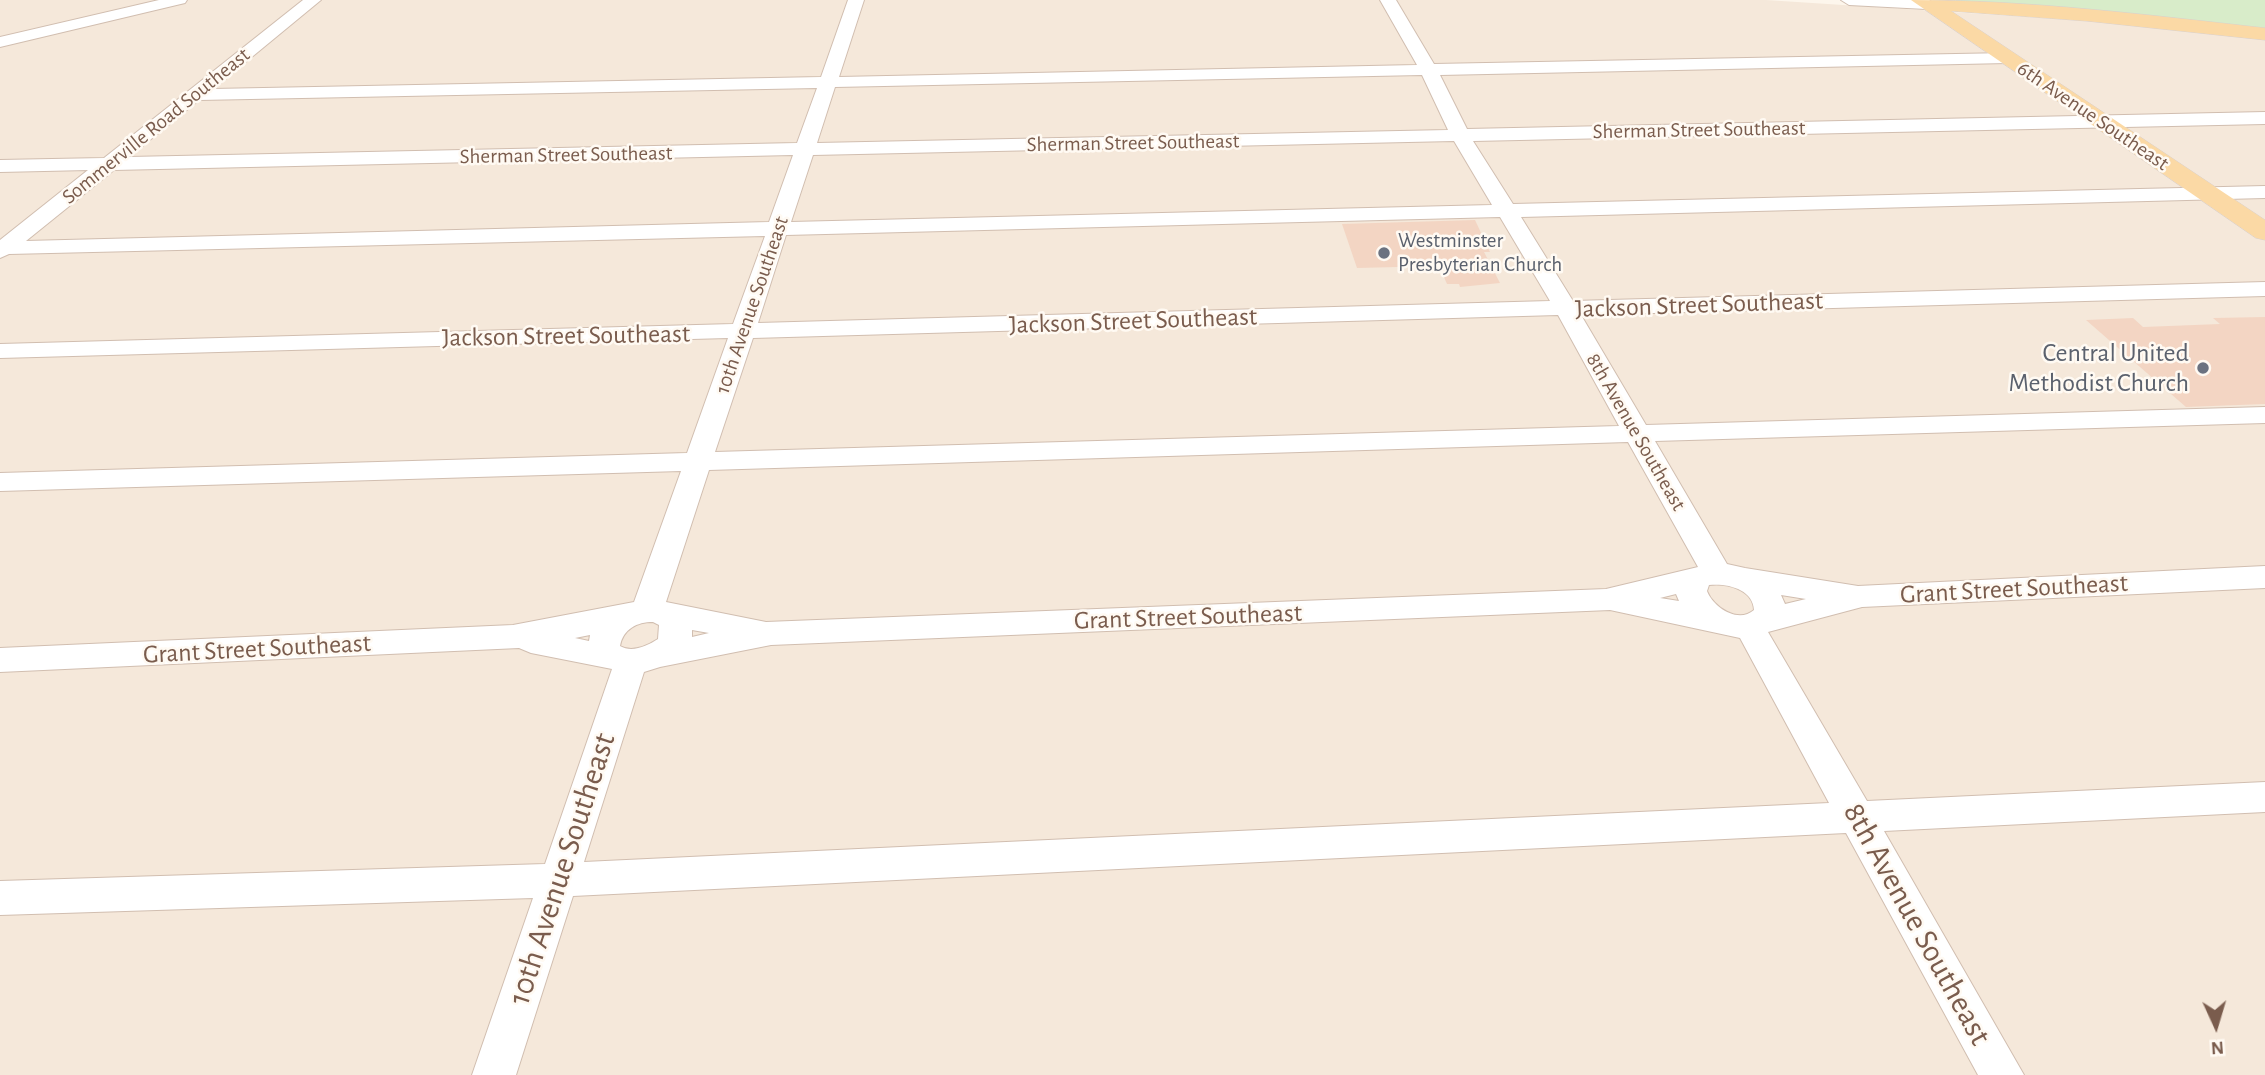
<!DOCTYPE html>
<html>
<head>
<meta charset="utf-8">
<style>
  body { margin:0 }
  #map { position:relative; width:2265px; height:1075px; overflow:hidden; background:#fdf6ec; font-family:"Alegreya Sans",sans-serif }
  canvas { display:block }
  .north { position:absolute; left:2181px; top:991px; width:70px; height:70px; -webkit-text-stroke:5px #fffaf3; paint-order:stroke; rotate:176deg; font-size:19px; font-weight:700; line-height:28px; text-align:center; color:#7a5c4d }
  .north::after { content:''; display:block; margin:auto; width:24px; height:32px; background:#7a5c4d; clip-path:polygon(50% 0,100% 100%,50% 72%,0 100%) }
</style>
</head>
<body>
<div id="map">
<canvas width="2265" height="1075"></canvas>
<div class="north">N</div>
</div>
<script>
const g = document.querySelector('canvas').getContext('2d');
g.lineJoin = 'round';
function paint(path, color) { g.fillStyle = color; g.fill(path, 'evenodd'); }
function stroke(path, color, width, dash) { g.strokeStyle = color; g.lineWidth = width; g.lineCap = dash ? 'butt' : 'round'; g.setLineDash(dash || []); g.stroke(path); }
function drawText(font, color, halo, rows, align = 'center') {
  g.font = font + ' "Alegreya Sans",sans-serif'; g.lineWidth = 5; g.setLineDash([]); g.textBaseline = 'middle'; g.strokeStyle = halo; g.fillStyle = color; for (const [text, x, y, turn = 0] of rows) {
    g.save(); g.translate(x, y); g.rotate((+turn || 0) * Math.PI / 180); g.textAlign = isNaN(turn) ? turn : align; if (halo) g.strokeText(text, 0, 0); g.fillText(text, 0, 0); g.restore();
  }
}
const residential = new Path2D(`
  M0,0h1766l371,24 128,15v1036h-2265z`);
const green = new Path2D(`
  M1947,0h318v29z`);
const building = new Path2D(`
  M1475,220l15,32h-6l16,31 -40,4 -1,-3h-12l-8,-18 -82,2 -15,-44z
  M2265,317v87l-79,3 -100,-87 47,-2 10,9 77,-3 -7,-6z`);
const minor = new Path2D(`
  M159,0h28l-2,3 -185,44v-10z
  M303,0h18l-108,89 608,-12 27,-77h16l-25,77 578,-12 -37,-65h16l38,64 574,-11 9,5 -9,5 -568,12 27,54 798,-17v12l-792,17 40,63 752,-18v12l-744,19 52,84 692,-19v14l-684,19 65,110 619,-18v16l-610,18 72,123 18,4 113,18 407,-20v22l-403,19 -94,25 99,169 398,-19v30l-381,19 140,244h-46l-132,-242 -1273,63 -57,179h-44l61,-177 -533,17v-34l545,-17 67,-195 -81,-16 -12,-5 -519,24v-24l513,-23 121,-23 47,-131 -681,20v-18l687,-20 41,-115 -728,20v-14l733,-20 32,-88 -756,18 -9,4v-18l88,-70 -88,2v-12l104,-2zM1422,75l26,55 -631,13 18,-56zM817,88l-20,55 -668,14 70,-57zM1454,141l38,64 -701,17 22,-67zM793,155l-24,67 -743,19 88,-71zM1500,217l50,84 -792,22 28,-88zM1558,315l61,111 -904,26 38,-114zM1628,442l70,125 -92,22 -840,33 -100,-20 43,-132zM1709,585c18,-2 44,4 45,25 -16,14 -41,-3 -47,-19zM1676,594l3,7 -19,-3zM1781,595l25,4 -21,5zM1610,610l130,28 89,165 -1245,59 60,-190 16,-5 111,-22zM653,622l6,3 -1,14c-11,7 -26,14 -38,7 3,-17 17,-24 33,-24zM692,630l17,3 -17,4zM590,635l-1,6 -14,-3z
  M1841,0h88l5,4 -8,5 -77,-4z`);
const major = new Path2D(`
  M1911,0c119,0 237,15 354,28v12l-178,-19 -136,-10 314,209v20l-9,-2z`);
const markers = [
  [1384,253,7,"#6b7280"],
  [2203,368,7,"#6b7280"]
];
const farStreetnames = [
  ["6th Avenue Southeast",2093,116,34],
  ["Sommerville Road Southeast",156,126,-39],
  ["Sherman Street Southeast",1699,130,-1],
  ["Sherman Street Southeast",1133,143,-1],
  ["Sherman Street Southeast",566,155,-1],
  ["10th Avenue Southeast",752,305,-71],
  ["8th Avenue Southeast",1636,432,60]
];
const farWorshipnames = [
  ["Westminster",1398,241],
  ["Presbyterian Church",1398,265]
];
const streetNames = [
  ["Jackson Street Southeast",1699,305,-2],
  ["Jackson Street Southeast",1133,321,-2],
  ["Jackson Street Southeast",566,336,-1],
  ["Grant Street Southeast",2014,589,-3],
  ["Grant Street Southeast",1188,617,-2],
  ["Grant Street Southeast",257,649,-3]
];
const worshipNames = [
  ["Central United",2189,353],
  ["Methodist Church",2189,383]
];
const nearStreetnames = [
  ["10th Avenue Southeast",562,869,-72],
  ["8th Avenue Southeast",1917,924,61]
];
paint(residential, '#f5e8da');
paint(green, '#d8ecc9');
paint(building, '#f3d5c3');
stroke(minor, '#d1beb0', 2);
stroke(major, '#dad1cd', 1);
paint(minor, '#fff');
paint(major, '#fbd9a5');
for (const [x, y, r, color] of markers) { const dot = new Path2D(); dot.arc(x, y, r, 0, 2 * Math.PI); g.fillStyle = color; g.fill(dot); stroke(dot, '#fffaf3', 2.5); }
drawText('21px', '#7a5c4d', '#fffaf3', farStreetnames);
drawText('21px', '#5b616d', '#fffaf3', farWorshipnames, 'left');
drawText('26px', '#7a5c4d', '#fffaf3', streetNames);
drawText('26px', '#5b616d', '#fffaf3', worshipNames, 'right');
drawText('32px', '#7a5c4d', '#fffaf3', nearStreetnames);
</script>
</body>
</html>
